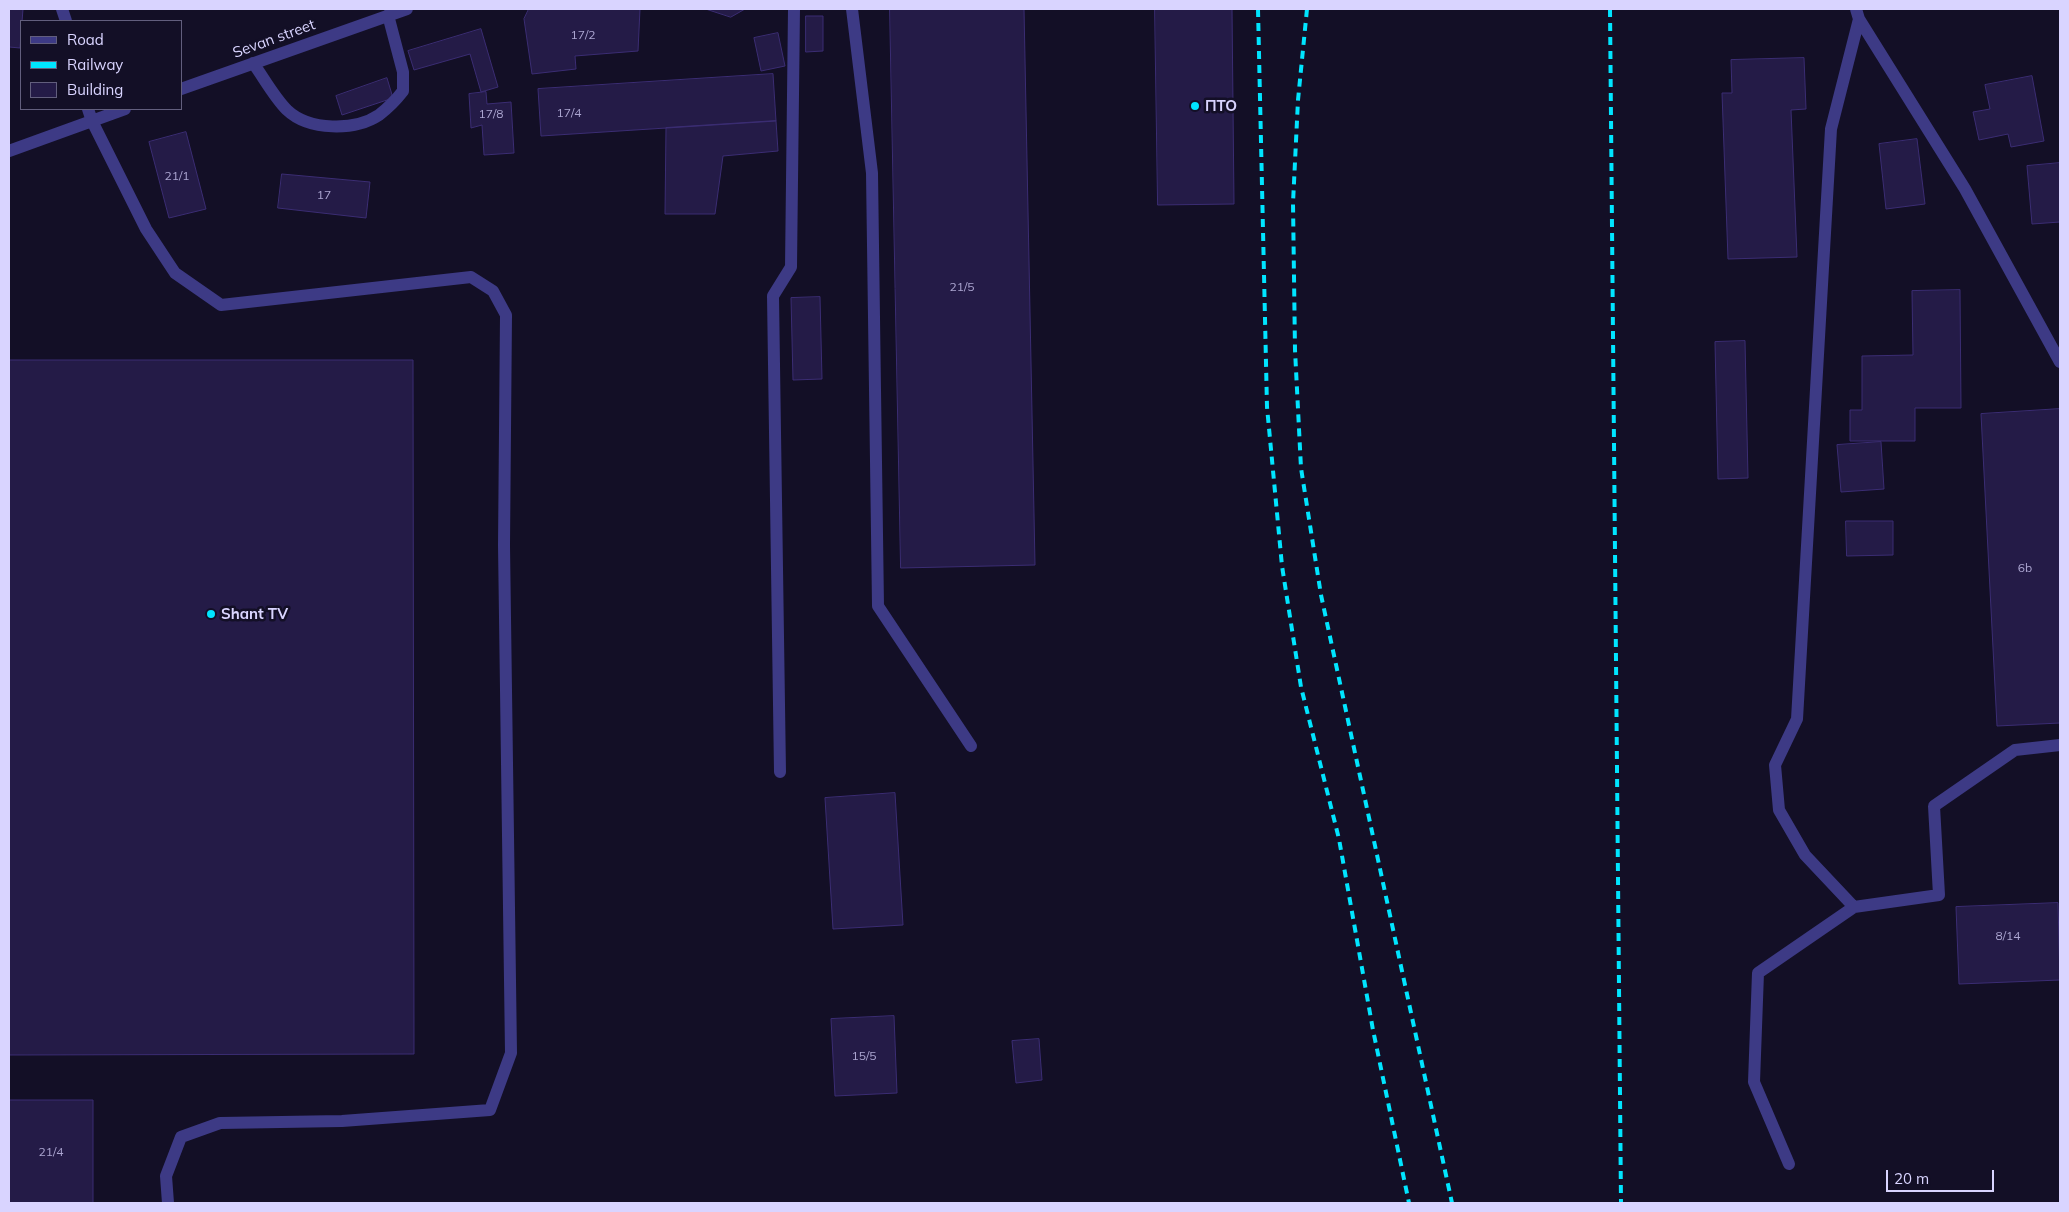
<!DOCTYPE html>
<html>
<head>
<meta charset="utf-8">
<style>
  body { margin:0 }
  #map { position:relative; width:2069px; height:1212px; overflow:hidden; background:#130f26; font-family:Mulish,sans-serif }
  canvas { display:block }
  .frame { position:absolute; inset:0; border:10px solid #d9d4ff; pointer-events:none }
  .legend { position:absolute; left:20px; top:20px; width:162px; height:90px; box-sizing:border-box; background:#130f26; border:1px solid #625e7d; margin:0; padding:6px 9px; list-style:none; font-size:15px; color:#d9d4ff }
  .legend li { display:flex; align-items:center; gap:10px; height:25px }
  .legend b { width:25px; border:1px solid #625e7d }
  .scale { position:absolute; left:1886px; top:1170px; width:108px; height:22px; box-sizing:border-box; border:2px solid #d9d4ff; border-top:0; padding-left:6px; font-size:15px; line-height:18px; white-space:nowrap; color:#d9d4ff; -webkit-text-stroke:4px #130f26; paint-order:stroke }
</style>
</head>
<body>
<div id="map">
<canvas width="2069" height="1212"></canvas>
<div class="frame"></div>
<ul class="legend">
<li><b style="height:6px;background:#3d3a85"></b>Road</li>
<li><b style="height:6px;background:#00e5ff"></b>Railway</li>
<li><b style="height:14px;background:#241b47"></b>Building</li>
</ul>
<div class="scale">20 m</div>
</div>
<script>
const g = document.querySelector('canvas').getContext('2d');
g.lineJoin = 'round';
function paint(path, color) { g.fillStyle = color; g.fill(path, 'evenodd'); }
function stroke(path, color, width, dash) { g.strokeStyle = color; g.lineWidth = width; g.lineCap = dash ? 'butt' : 'round'; g.setLineDash(dash || []); g.stroke(path); }
function drawText(font, color, halo, rows, align = 'center') {
  g.font = font + ' Mulish,sans-serif'; g.lineWidth = 5; g.setLineDash([]); g.textBaseline = 'middle'; g.strokeStyle = halo; g.fillStyle = color; for (const [text, x, y, turn = 0] of rows) {
    g.save(); g.translate(x, y); g.rotate((+turn || 0) * Math.PI / 180); g.textAlign = isNaN(turn) ? turn : align; if (halo) g.strokeText(text, 0, 0); g.fillText(text, 0, 0); g.restore();
  }
}
const building = new Path2D(`
  M9,9h14l-3,39 -11,-1z
  M529,9h111l-2,42 -63,5 1,13 -44,5 -8,-55z
  M706,9h39l-14,8z
  M890,9h134l11,556 -134,3z
  M1155,9h77l2,195 -76,1z
  M806,16h17v35l-17,1z
  M481,29l17,58 -17,5 -11,-38 -56,16 -6,-19z
  M778,33l7,33 -24,5 -7,-33z
  M1804,58l2,51 -15,1 6,147 -69,2 -6,-166h10l-1,-33z
  M773,74l3,47 -235,15 -3,-47z
  M2032,76l12,65 -33,6 -3,-13 -29,6 -6,-28 17,-3 -5,-24z
  M387,78l6,20 -51,17 -6,-19z
  M486,92l1,12 24,-2 3,51 -30,2 -2,-30 -11,3 -2,-34z
  M776,121l2,30 -55,5 -8,58h-50l1,-86z
  M186,132l20,77 -37,9 -20,-76z
  M1917,139l8,65 -39,5 -7,-65z
  M2060,163v59l-28,2 -5,-58z
  M282,174l88,8 -4,36 -88,-10z
  M1960,290l1,118h-46v33h-65v-31h12v-54l51,-1 -1,-64z
  M820,297l2,82 -29,1 -2,-82z
  M1745,341l3,137 -30,1 -3,-137z
  M9,360h404l1,694 -405,1z
  M2060,409v314l-63,3 -16,-312z
  M1881,442l3,47 -43,3 -4,-47z
  M1846,521h47v34l-46,1z
  M895,793l8,132 -70,4 -8,-131z
  M2058,903l2,77 -101,4 -3,-77z
  M894,1016l3,77 -62,3 -4,-77z
  M1039,1039l3,41 -26,3 -4,-42z
  M9,1100h84v103h-84z`);
const minor = new Path2D(`
  M62,9l4,12
  M852,9l20,164 6,433 93,140
  M1856,9l3,10 106,170 95,173
  M253,63c11,15 21,34 34,47 22,21 68,21 92,5 9,-7 17,-15 24,-24v-19l-15,-57
  M181,89l226,-80
  M88,109l4,12 54,108 29,44 46,32 250,-28 22,14 13,24 -2,230 7,508 -21,57 -148,11 -122,2 -39,14 -15,39 2,27
  M9,151l116,-42
  M780,772l-7,-476 18,-29 3,-258
  M1854,907l-49,-52 -26,-45 -4,-45 22,-46 34,-590 28,-110
  M1789,1164l-35,-82 4,-109 96,-66 85,-12 -5,-89 81,-56 45,-5`);
const rail = new Path2D(`
  M1258,9l9,398 15,159 19,121 38,152 34,191 36,173
  M1307,9l-9,91 -5,103 2,147 6,118 20,127 131,608
  M1610,9l11,1194`);
const markers = [
  [1195,106,5,"#00e5ff"],
  [211,614,5,"#00e5ff"]
];
const numberNames = [
  ["17/2",583,35],
  ["17/4",569,113],
  ["17/8",491,114],
  ["21/1",177,176],
  ["17",324,195],
  ["21/5",962,287],
  ["6b",2025,568],
  ["8/14",2008,936],
  ["15/5",864,1056],
  ["21/4",51,1152]
];
const streetNames = [
  ["Sevan street",274,39,-20]
];
const poiNames = [
  ["ПТО",1205,106],
  ["Shant TV",221,614]
];
paint(building, '#241b47');
stroke(building, '#3b2d73', 1);
stroke(minor, '#3d3a85', 12);
stroke(rail, '#00e5ff', 4, [8, 6]);
for (const [x, y, r, color] of markers) { const dot = new Path2D(); dot.arc(x, y, r, 0, 2 * Math.PI); g.fillStyle = color; g.fill(dot); stroke(dot, '#130f26', 2); }
drawText('12px', '#aca6d1', null, numberNames);
drawText('15px', '#d9d4ff', '#130f26', streetNames);
drawText('bold 15px', '#d9d4ff', '#130f26', poiNames, 'left');
</script>
</body>
</html>
